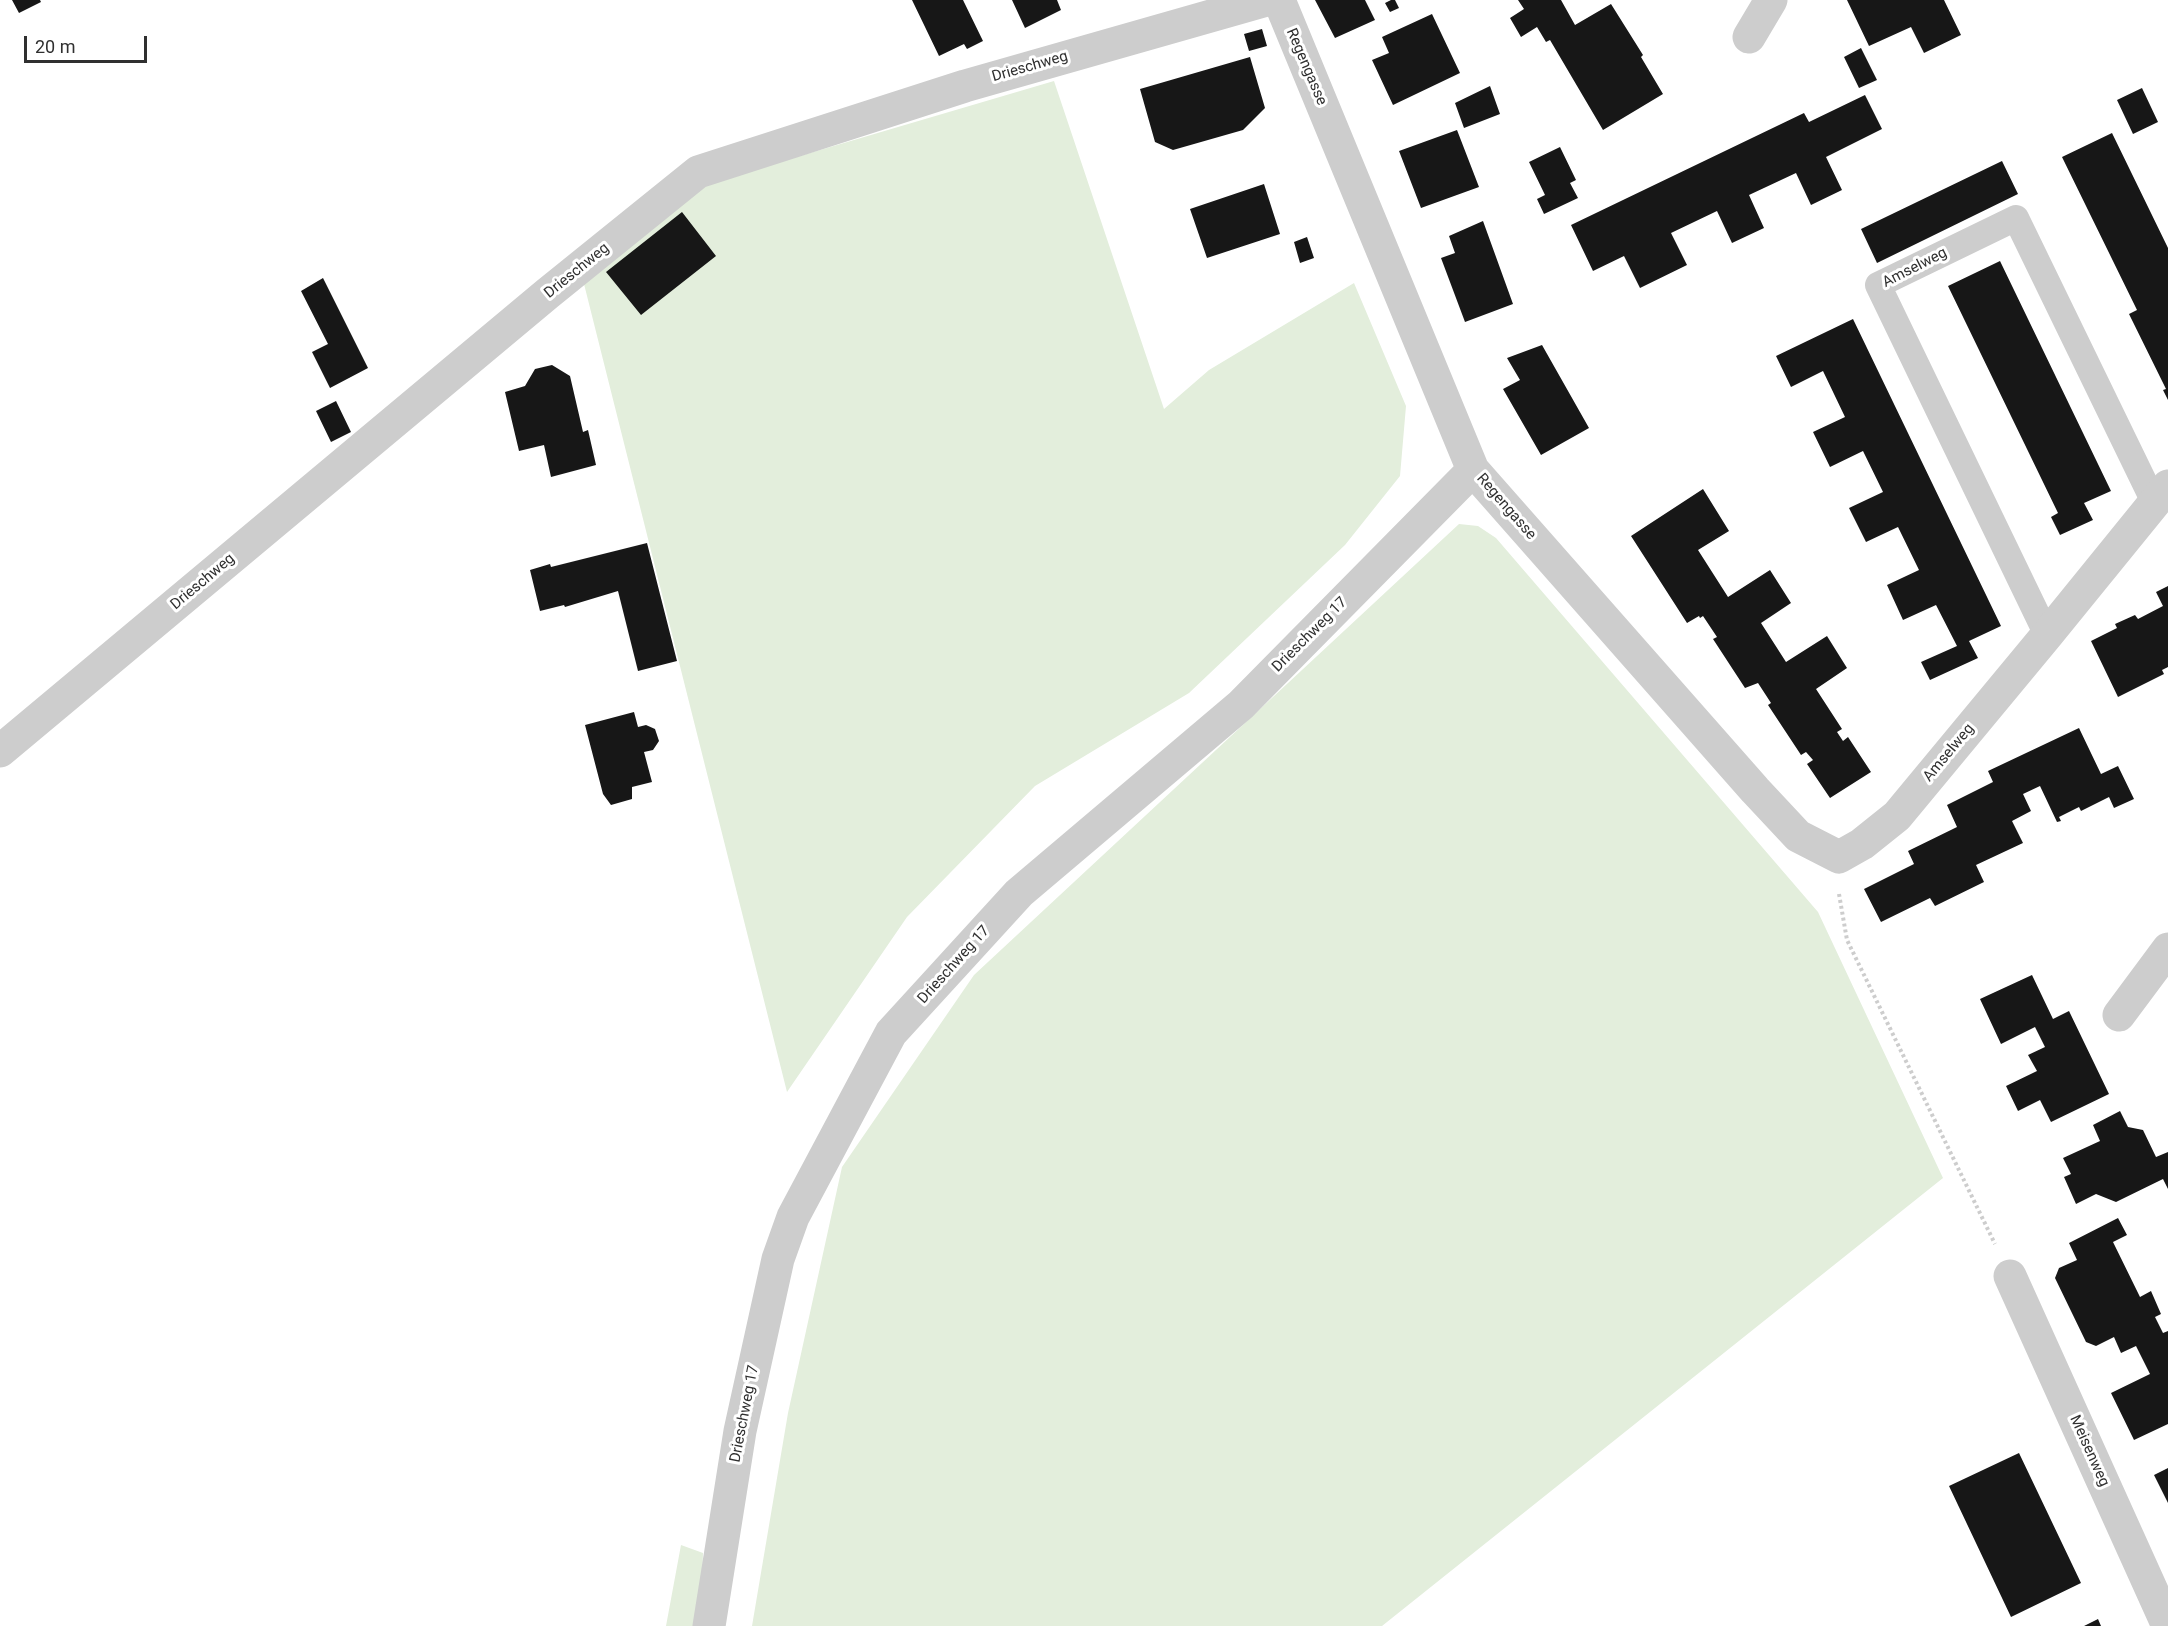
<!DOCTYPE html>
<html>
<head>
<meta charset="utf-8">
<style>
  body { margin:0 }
  #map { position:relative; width:2168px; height:1626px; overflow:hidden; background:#fff; font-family:Roboto,sans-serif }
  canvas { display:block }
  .scale { position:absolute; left:24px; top:36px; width:123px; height:27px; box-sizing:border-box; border:3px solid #303030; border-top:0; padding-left:8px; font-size:18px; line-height:21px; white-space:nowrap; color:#303030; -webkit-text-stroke:4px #fff; paint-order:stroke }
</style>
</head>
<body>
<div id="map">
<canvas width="2168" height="1626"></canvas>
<div class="scale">20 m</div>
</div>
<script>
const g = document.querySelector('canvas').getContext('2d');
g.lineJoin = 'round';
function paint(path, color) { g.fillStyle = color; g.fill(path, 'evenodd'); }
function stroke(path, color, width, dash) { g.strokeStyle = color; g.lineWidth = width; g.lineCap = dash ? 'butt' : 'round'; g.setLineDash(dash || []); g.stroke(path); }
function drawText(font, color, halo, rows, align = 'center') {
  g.font = font + ' Roboto,sans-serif'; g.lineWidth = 6; g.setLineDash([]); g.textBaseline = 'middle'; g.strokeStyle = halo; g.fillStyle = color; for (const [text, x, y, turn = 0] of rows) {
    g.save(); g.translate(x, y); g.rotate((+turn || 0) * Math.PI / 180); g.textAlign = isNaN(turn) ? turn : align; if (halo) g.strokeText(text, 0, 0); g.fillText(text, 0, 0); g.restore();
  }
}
const green = new Path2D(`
  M1054,81l110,328 45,-39 145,-87 52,123 -6,70 -55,69 -156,148 -154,93 -128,131 -120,175 -204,-812 115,-94z
  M1459,524l19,2 18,12 322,374 125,266 -561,448h-630l36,-213 54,-246 132,-192z
  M681,1545l22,8 -2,73h-35z`);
const building = new Path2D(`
  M12,0h28l1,2 -22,11z
  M912,0h51l20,41 -16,8 -3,-5 -25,12z
  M1012,0h45l4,10 -36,18z
  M1315,0h50l10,20 -40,18z
  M1391,0h4l4,8 -9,4 -5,-9z
  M1518,0h43l14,25 36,-21 32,51 -2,2 22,37 -60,36 -53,-90 -4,2 -9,-15 -16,10 -11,-19 14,-9z
  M1847,0h97l17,35 -37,18 -13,-26 -42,19z
  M1432,14l28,59 -67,32 -21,-45 17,-7 -7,-16z
  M1262,29l5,17 -18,5 -5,-17z
  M1861,48l16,32 -18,8 -15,-31z
  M1250,57l15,51 -22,22 -70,20 -18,-8 -15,-53z
  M1490,86l10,28 -36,14 -9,-25z
  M2142,88l16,34 -25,12 -16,-34z
  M1865,95l17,34 -56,28 16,33 -31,15 -15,-32 -47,22 15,33 -32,15 -15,-32 -46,22 16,32 -47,23 -16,-32 -31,15 -22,-46 233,-112 5,9z
  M1457,130l22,57 -58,21 -22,-57z
  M2112,133l56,115v152l-5,-10 3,-1 -37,-75 8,-4 -75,-153z
  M1560,147l16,33 -6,3 8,15 -34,16 -7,-15 8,-4 -16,-33z
  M2002,161l16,33 -141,69 -16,-34z
  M1264,184l16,50 -73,24 -17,-49z
  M682,212l34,44 -75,59 -35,-43z
  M1483,221l30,83 -48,18 -24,-64 14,-5 -6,-17z
  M1307,237l7,21 -14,5 -6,-21z
  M2000,261l111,230 -27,12 9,17 -33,15 -9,-18 7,-4 -110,-227z
  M323,278l45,90 -38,20 -18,-36 16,-8 -27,-53z
  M1853,319l148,307 -32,15 9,17 -48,22 -9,-18 36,-16 -21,-41 -33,15 -16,-35 32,-15 -21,-43 -32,15 -17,-34 34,-16 -20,-41 -33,16 -17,-35 32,-15 -22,-46 -32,16 -15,-31z
  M1542,345l47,83 -48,27 -38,-66 17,-9 -13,-22z
  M552,365l18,11 13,56 5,-2 8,35 -45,12 -7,-32 -25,6 -14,-59 20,-6 10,-17z
  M336,401l15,31 -20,10 -15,-31z
  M1703,489l26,42 -31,19 30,47 42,-27 21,33 -30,20 25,39 41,-26 20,32 -31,21 26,40 -5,3 6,9 5,-4 23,35 -41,26 -23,-34 6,-4 -7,-8 -5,3 -33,-50 3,-2 -13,-20 -13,5 -32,-49 4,-2 -14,-21 -3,2 -1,-2 -12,7 -56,-87z
  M647,543l30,118 -39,10 -20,-80 -53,16 -1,-2 -24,6 -10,-41 20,-6 1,3z
  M2168,586v81l-6,3 2,4 -46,23 -27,-56 26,-13 -2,-4 20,-9 3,4 25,-13 -7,-14z
  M634,712l4,15 8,-2 9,4 4,12 -6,9 -9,2 8,30 -20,5v12l-21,6 -8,-11 -18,-69z
  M2079,728l22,46 17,-8 16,33 -20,9 -5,-11 -28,14 -2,-4 -20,10 2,4 -4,1 -17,-36 -17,8 8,17 -19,10 11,22 -47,22 8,17 -49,24 -5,-8 -49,24 -17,-33 50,-25 -6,-13 49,-24 -10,-22 46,-23 -5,-11z
  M2032,975l21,44 16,-8 40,83 -58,28 -11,-22 -22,11 -12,-25 31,-15 -9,-16 17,-8 -10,-20 -34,17 -21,-45z
  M2120,1111l8,16 15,3 13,27 12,-5v37l-5,-10 -47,23 -20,-8 -20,10 -12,-27 7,-3 -8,-16 37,-17 -7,-16z
  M2118,1218l9,17 -14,7 27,55 11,-6 10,23 -6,3 8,16 5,-2v93l-34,16 -23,-47 39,-19 -14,-28 -15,7 -7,-16 -18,9 -10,-4 -31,-64 4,-10 18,-8 -8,-17z
  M2019,1453l62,130 -70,34 -62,-131z
  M2168,1468v35l-14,-28z
  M2098,1619l3,7h-17z`);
const path = new Path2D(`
  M1839,894l8,46 148,304`);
const lane = new Path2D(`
  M2047,635l-169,-350 138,-67 138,284`);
const street = new Path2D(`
  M1279,0l194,470 282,320 43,46 41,21 23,-13 35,-28 150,-181 121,-149
  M1749,37l22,-37
  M0,751l547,-457 151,-122 267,-86 302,-86
  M2119,1015l49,-66
  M2010,1276l158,350
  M709,1626l31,-195 38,-172 15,-42 98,-184 128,-140 222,-188 232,-235`);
const streetNames = [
  ["Drieschweg",1030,67,-16],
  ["Regengasse",1306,67,67],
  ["Amselweg",1915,268,-27],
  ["Drieschweg",577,271,-39],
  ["Regengasse",1506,507,49],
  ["Drieschweg",203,582,-40],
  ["Drieschweg 17",1310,635,-45],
  ["Amselweg",1949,753,-50],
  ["Drieschweg 17",954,965,-48],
  ["Drieschweg 17",745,1414,-79],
  ["Meisenweg",2089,1451,66]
];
paint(green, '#e3eedc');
paint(building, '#171717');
stroke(path, '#cdcdcd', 4, [3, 3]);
stroke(lane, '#cdcdcd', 26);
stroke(street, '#cdcdcd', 33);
drawText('15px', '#303030', '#fff', streetNames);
</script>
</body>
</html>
